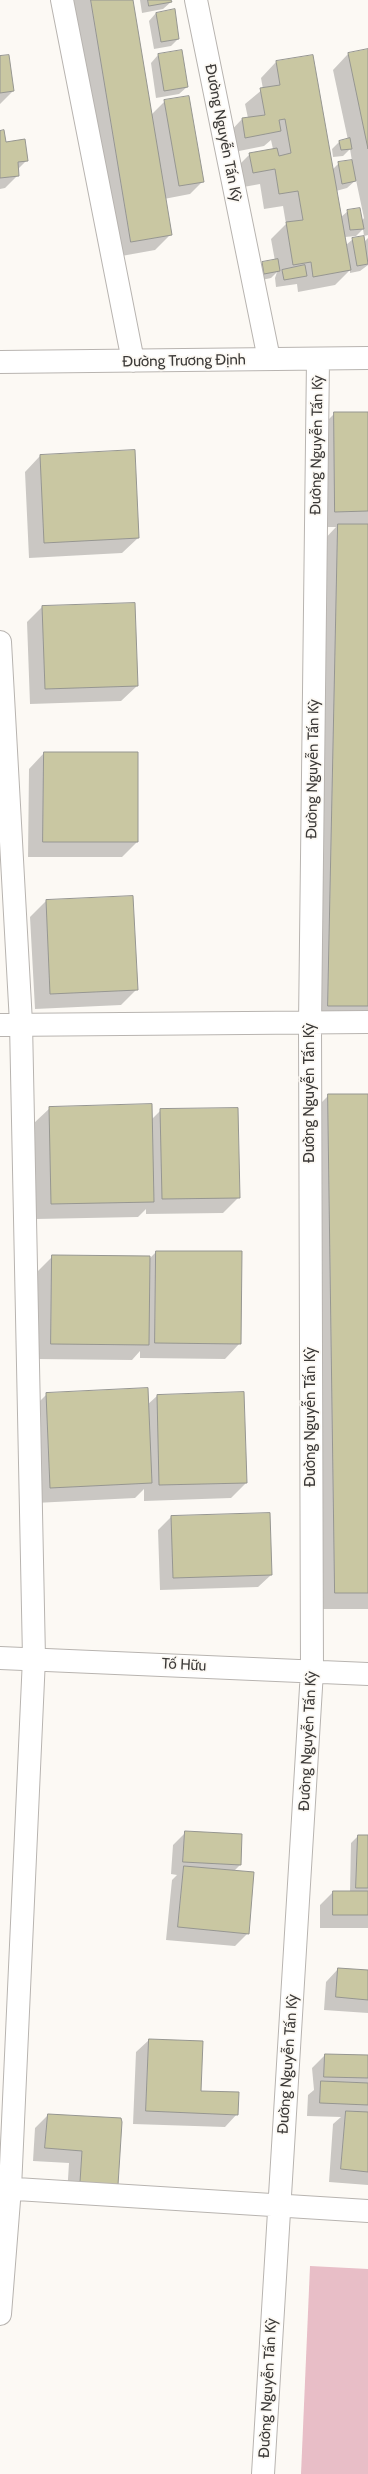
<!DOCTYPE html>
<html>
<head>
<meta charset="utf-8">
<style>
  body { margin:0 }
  canvas { display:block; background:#fcf9f4 }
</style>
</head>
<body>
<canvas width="368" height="2474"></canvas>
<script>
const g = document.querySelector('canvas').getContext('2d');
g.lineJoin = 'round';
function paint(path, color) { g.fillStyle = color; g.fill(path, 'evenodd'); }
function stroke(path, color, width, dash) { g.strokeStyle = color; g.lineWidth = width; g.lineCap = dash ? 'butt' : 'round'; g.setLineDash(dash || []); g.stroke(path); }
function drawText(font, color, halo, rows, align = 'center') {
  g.font = font + ' Cabin,sans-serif'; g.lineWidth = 3.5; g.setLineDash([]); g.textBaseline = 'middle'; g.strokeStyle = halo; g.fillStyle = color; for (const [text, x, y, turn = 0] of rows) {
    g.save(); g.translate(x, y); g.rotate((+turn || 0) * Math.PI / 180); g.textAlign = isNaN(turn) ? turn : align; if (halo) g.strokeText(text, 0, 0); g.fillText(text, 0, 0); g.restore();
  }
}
const green = new Path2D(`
  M310,2266l58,3v205h-67z`);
const shadow = new Path2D(`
  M73,0h58l20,115 14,-14 38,80 -13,13 -26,5 6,36 -15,15 -39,7z
  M140,0h30l1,2 -8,7 -21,4z
  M156,13l22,26 -7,7 -17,3 -5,-28z
  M368,50v185l-4,1 -1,-7 -7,7 -11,1 1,8 7,-6 11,3 4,-4v27l-8,6 -10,2v-3l-15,15 -37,7 -1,-8 -21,3 -1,-9 2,-6 -6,6 -14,3 -2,-11 7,-7 13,-2 -4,-22 15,-15 -3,-18 -19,3 -4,-25 -22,4 -4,-18 16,-16 23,-5 -2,-9 -7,6 -35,7 -2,-18 15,-16 6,-1 -3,-14 18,-15 -2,-11 15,-16 57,107 6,-6 13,-2 -2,-12 -7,7 -10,1 -1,-8 7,-7 9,-2 -15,-70 15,-16zM356,180l8,38 -2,3 -14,-10 -7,6 -5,-26 11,-3z
  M181,51l6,36 -8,7 -23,4 -5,-35 7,-8z
  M0,57l13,34 -13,13z
  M0,132l5,12 22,16 -9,9v6l-13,13 -5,1z
  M335,413h33v610l-56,-1 10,-480 14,-15h-16l-1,-98z
  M40,456l98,82 -16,15 -93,5 -4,-86z
  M43,606l94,80 -16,15 -91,3 -3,-82z
  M44,753l93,89 -15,15h-94l1,-88z
  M132,897l5,92 -16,16 -86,4 -5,-92 16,-16z
  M329,1095h39v514h-49l-7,-497z
  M50,1108l102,11 9,-9 78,87 -16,16 -77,1v-5l-8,8 -102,2 -2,-96z
  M156,1252l84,91 -15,16 -85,-1v-7l-8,9 -96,-1 1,-87 16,-16 96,3z
  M47,1394l100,11 10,-9 89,87 -15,15 -87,3v-12l-9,9 -100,5 -4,-93z
  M171,1517l100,58 -13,12 -98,3 -2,-60z
  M186,1832l55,3 -1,30 -6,6 14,62 -13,13 -69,-6 6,-60 5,-5 -6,-1 2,-29z
  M358,1836h10v92h-48v-23l13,-13h17l1,-49z
  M338,1969l30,2v42l-44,-3 2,-28z
  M149,2040l51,52 37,22 -12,13 -92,-3 3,-72z
  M325,2055l43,1v129l-39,-3 4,-58 8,-7 -34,-1 1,-21 6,-5 -2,-22z
  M48,2115l72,4 -15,78 -38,-2 2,-32 -36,-2 2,-33z`);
const building = new Path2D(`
  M91,0h42l39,235 -41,7z
  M148,0h23l1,2 -23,4z
  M175,9l4,30 -18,3 -5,-29z
  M368,49v100l-20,-96z
  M182,50l6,37 -24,4 -6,-37z
  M9,55l5,36 -14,2v-37z
  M313,55l38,215 -38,7 -2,-15 -18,3 -7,-43 17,-2 -5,-29 -19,3 -4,-25 -22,4 -4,-20 28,-5 2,8 12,-3 -6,-34 -6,1 2,11 -36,7 -3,-20 23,-3 -5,-27 20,-3 -4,-24z
  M189,96l15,86 -25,4 -15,-86z
  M4,130l2,12 19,-3 3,22 -10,1 1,14 -19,2v-47z
  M350,138l2,11 -11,1 -2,-9z
  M352,160l4,21 -14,3 -4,-22z
  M360,208l4,21 -14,1 -3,-20z
  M364,236l4,28 -11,2 -5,-28z
  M278,259l2,12 -16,3 -2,-12z
  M305,265l2,11 -23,4 -2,-10z
  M334,412h34v99l-33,1z
  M135,450l4,88 -95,5 -4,-88z
  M338,524h30v482h-40z
  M135,603l3,83 -93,3 -3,-83z
  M44,752h94v90h-95z
  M133,896l5,94 -88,4 -4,-94z
  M328,1094h40v499h-33z
  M152,1104l2,98 -103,2 -2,-97z
  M238,1108l2,90 -78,1 -2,-90z
  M156,1251h86l-1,93 -86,-1z
  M52,1255l98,1 -1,89 -98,-1z
  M148,1388l4,95 -102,5 -4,-95z
  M244,1392l3,91 -88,2 -2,-90z
  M270,1513l2,62 -99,3 -2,-62z
  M185,1831l57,3 -1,31 -58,-3z
  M358,1835h10v53h-12z
  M184,1866l70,6 -5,62 -71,-7z
  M333,1891h35v24h-35z
  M338,1968l30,2v30l-32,-3z
  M149,2039l54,2 -2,50 38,1 -1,23 -92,-4z
  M325,2054l43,1v23l-44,-1z
  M321,2081l47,2v22l-48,-2z
  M346,2111l22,1v60l-27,-3z
  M48,2114l73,4 1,4 -4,63 -38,-3 2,-31 -37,-3z`);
const street = new Path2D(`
  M62,0l71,361
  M196,0l73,359
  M0,362l368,-4
  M0,642l21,381 13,635 -24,530 -10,126
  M0,1025l368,-3
  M0,1658l368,16
  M0,2188l368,23
  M263,2474l49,-803 -2,-647 8,-665`);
const streetNames = [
  ["Đường Nguyễn Tấn Kỳ",223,133,79],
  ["Đường Trương Định",184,361,-1],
  ["Đường Nguyễn Tấn Kỳ",317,445,-89],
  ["Đường Nguyễn Tấn Kỳ",313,769,-89],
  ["Đường Nguyễn Tấn Kỳ",310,1093,-90],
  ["Đường Nguyễn Tấn Kỳ",311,1417,-90],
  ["Tố Hữu",184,1665,3],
  ["Đường Nguyễn Tấn Kỳ",308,1741,-87],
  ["Đường Nguyễn Tấn Kỳ",288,2064,-86],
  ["Đường Nguyễn Tấn Kỳ",268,2388,-87]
];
paint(green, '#e8bec7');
paint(shadow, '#0003');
paint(building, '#c9c7a2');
stroke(building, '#969691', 1);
stroke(street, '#b8b4b0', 24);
stroke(street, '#fff', 22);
drawText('15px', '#3c3a38', '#fcf9f4', streetNames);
</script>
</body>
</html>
